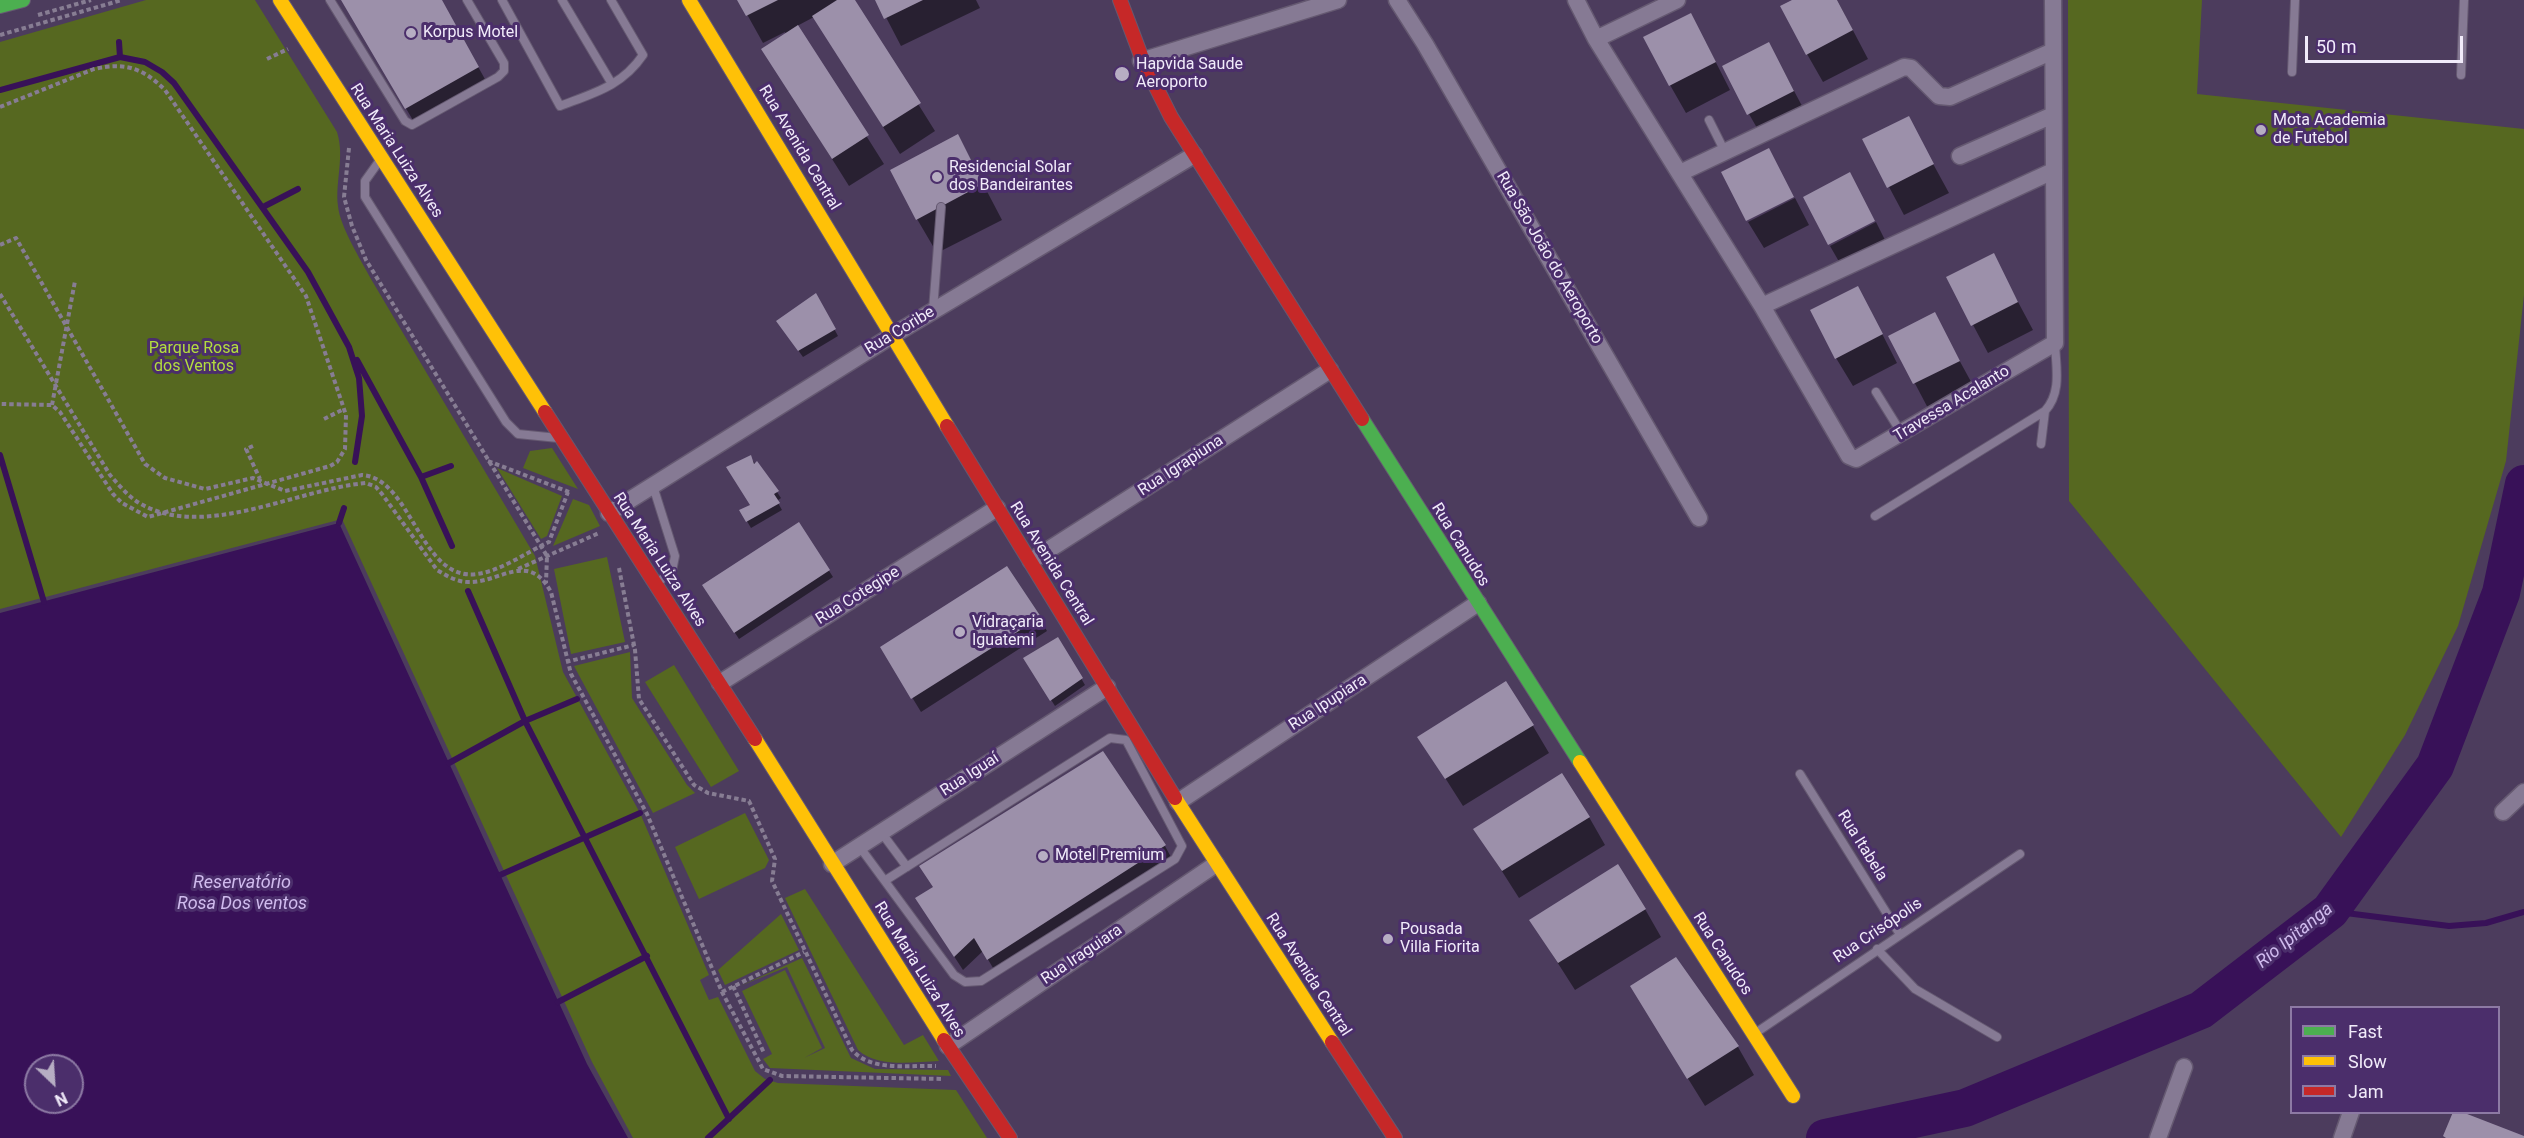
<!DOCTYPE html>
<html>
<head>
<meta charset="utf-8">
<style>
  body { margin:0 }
  #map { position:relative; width:2524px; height:1138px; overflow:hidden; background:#4c3c5d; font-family:Roboto,sans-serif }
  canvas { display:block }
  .legend { position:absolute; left:2290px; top:1006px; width:210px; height:108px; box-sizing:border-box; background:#4b2e6b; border:2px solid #8d7aa4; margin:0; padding:8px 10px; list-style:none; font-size:18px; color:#f1ebfa }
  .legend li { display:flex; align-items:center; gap:12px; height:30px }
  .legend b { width:30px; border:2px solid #8d7aa4 }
  .north { position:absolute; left:24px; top:1054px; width:60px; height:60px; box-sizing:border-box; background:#4b2e6b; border:2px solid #8d7aa4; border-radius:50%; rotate:155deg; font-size:16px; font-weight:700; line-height:24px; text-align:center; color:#f1ebfa }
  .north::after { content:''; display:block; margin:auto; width:21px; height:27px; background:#b7aec3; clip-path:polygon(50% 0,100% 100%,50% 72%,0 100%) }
  .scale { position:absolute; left:2305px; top:36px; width:158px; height:27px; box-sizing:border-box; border:3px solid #f1ebfa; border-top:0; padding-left:8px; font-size:18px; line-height:21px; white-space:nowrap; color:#f1ebfa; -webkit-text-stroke:4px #4b2e6b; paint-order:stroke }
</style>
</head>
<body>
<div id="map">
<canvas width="2524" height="1138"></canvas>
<ul class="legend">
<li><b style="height:8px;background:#4caf50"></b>Fast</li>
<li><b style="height:8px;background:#ffc107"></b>Slow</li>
<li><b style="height:8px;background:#c62828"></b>Jam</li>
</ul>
<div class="north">N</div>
<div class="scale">50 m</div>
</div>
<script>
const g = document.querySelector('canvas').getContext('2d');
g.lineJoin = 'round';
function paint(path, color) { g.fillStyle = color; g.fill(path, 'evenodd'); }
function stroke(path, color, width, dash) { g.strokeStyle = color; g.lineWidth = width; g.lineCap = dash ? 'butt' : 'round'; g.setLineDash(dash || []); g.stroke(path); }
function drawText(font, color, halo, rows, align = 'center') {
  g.font = font + ' Roboto,sans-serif'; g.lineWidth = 6; g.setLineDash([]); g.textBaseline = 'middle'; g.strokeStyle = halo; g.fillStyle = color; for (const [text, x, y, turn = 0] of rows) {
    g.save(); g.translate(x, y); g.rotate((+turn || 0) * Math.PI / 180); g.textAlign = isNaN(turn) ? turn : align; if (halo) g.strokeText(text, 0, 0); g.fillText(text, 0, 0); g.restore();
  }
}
const green = new Path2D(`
  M146,0h109l82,132c8,25 -2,49 1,74 2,21 23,54 33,73l164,277 28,116 77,141 69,162 -9,5 9,20 9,-3 37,74 10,8 13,4 178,7 31,48h-354l-41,-76 -250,-543 -342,90v-567z
  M2068,0h134l-5,94 327,35v166l-18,166 -48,165 -53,109 -64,102 -272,-336z
  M552,448l26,41 -55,-21 7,-17z
  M497,468l65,28 -15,40 -6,3z
  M573,499l16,6 11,21 -47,20z
  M607,557l18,85 -54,12 -17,-85z
  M630,652l2,46 55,87 8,8 -42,20 -79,-147z
  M674,665l65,106 -28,16 -66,-105z
  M745,813l24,47 -4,8 -66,31 -24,-52z
  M805,889l99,156 19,-10 16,26c-25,1 -62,7 -81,-11l-73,-152z
  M781,914l18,36 -74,35 -7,-15z
  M802,958l49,100 24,11 73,1 3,6 -181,-8 -7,-9 9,-5 -30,-63 43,-21 37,78 -18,10 21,-10 -38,-81 -47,19z`);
const water = new Path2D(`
  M339,523l248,541 41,74h-628v-525zM36,1066h36v36h-36z`);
const shadow = new Path2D(`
  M342,0h99l45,81 -72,41z
  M739,0h114l82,131 -35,23 -86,-137 -17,9 87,138 -35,22 -86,-137 23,-15 -1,-2 -22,11z
  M877,0h99l4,8 -79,38z
  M1795,0h42l31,59 -45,23 -16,-28z
  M1706,43l24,47 -44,23 -16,-28z
  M1769,44l40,75 -44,23 -16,-28z
  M1908,118l41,75 -45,22 -40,-75z
  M958,136l44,84 -65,33 -20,-34z
  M1795,198l14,27 -45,23 -16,-26z
  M1876,222l14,28 -45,22 -15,-26z
  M1993,255l40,75 -45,23 -40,-75z
  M816,295l22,41 -35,21 -21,-29z
  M1934,314l41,75 -45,23 -40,-76z
  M1873,316l24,47 -44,23 -17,-28z
  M750,457l27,35 4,6 -4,3 5,9 -31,18 -10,-17 11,-5z
  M799,524l34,53 -94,62 -31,-47z
  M1039,617l8,14 -126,81 -31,-51z
  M1058,639l27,46 -30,21 -30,-47z
  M1533,726l16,27 -86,53 -44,-69z
  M1589,817l16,28 -86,53 -44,-69z
  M1165,846l7,13 -176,114 -13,-22 -20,19 -38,-58 9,-24z
  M1645,909l16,28 -86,53 -44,-69z
  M1676,959l62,88 16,28 -49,31 -57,-92z`);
const stream = new Path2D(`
  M119,42l1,15
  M0,90l120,-33 25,5 17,10 12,11 134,189 41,75 10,31 3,38 -7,46
  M263,207l35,-18
  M357,360l64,117 31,69
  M0,455l44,147
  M421,477l30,-11
  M339,523l5,-15
  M468,591l57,130 204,398
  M449,763l76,-42 52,-22
  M500,875l140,-62
  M2330,911l119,15 37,-3 38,-11
  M558,1002l89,-46
  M708,1138l62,-58`);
const river = new Path2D(`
  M1825,1138l140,-30 236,-98 129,-99 105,-145 66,-173 23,-109`);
const building = new Path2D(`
  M341,0h101l37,67 -74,42z
  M737,0h41l-32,16z
  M837,0h18l66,103 -38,24 -71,-111z
  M875,0h48l-39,19z
  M1792,0h45l16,30 -47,25 -26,-49z
  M1691,13l25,49 -47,24 -26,-49z
  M798,25l71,110 -37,24 -71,-110z
  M1769,42l25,49 -47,24 -25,-49z
  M1909,116l25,48 -47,24 -25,-49z
  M958,134l25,50 -67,36 -26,-50z
  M1769,148l25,49 -48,24 -25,-49z
  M1850,172l25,49 -47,24 -25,-48z
  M1994,253l24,49 -47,24 -25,-49z
  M1858,286l25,48 -48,25 -25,-49z
  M816,293l20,36 -38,22 -22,-30z
  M1935,312l25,49 -47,23 -25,-48z
  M751,455l3,9 3,-3 22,30 -5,3 6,9 -34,19 -7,-12 11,-5 -24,-38z
  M799,522l31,48 -96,63 -32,-48z
  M1007,566l34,51 -130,82 -31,-52z
  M1058,637l25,41 -33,23 -27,-43z
  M1506,681l28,44 -89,54 -28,-42z
  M1103,751l63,94 -179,115 -13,-22 -20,19 -39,-59 18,-11 -14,-21z
  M1562,773l28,44 -88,54 -29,-42z
  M1618,864l28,45 -88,54 -29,-43z
  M1676,957l63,89 -52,33 -57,-93z
  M2453,1112h9l62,24v2h-78l-3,-2z`);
const path = new Path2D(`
  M38,15l53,-15
  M0,35l122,-35
  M267,59l21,-10
  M0,107l94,-38c31,-7 49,-1 71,21l141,206 40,119 -1,34 -8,13 -7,4 -182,51 -26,-14 -9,-9 -53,-82 -8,-7 -52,-1
  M349,148l-5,49 8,29 14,34 181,296 -1,27
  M0,245l16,-7 129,226 20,14 40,11 48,-11 32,13 77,-16c50,3 58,107 115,99 24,-3 50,-22 72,-32l19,-50
  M0,294l110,181c8,9 16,19 26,26 64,42 160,-12 230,-18l10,4 6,7 55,76c10,6 20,12 31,12 33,1 60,-32 83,10l20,82 76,140 75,178 41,77 19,7 162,3
  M52,405l23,-124
  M324,419l20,-10
  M253,446l-7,3 14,30
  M488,461l81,31
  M619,568l16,82 4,49 55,86 14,8 41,8 26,58 -3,22 80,169c19,22 58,15 84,16
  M518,569l81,-36
  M566,662l68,-17
  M733,986l31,67
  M722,992l82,-40`);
const lane = new Path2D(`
  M330,0l75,121 7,4 86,-48 6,-6v-8l-37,-63
  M502,0l58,106c34,-13 62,-20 83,-51l-32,-55
  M562,0l50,84
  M2292,72l3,-72
  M2461,75l3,-75
  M1709,120l16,32
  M380,160l-15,21v16l141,225 12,12 40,4
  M933,310l8,-103
  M1876,392l26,42
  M2041,444l4,-33
  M653,486l22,70 -3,15 -16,13
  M1875,516l170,-105c17,-19 11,-43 10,-68
  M1800,774l99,159
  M881,832l26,35
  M859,846l95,129 11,7 16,-1 194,-122 7,-13 -56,-106 -16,-2 -224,142
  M1877,949l38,40 82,48
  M1754,1034l266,-180`);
const street = new Path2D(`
  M1397,0l28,44 274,474
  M1576,0l20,39 166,267 87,150 7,3 199,-116 -2,-343
  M1596,39l81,-39
  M1141,61l197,-61
  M1960,156l93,-41
  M1680,173l224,-106 7,1 28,28 11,1 103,-46
  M1762,306l291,-135
  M609,513l284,-178 301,-180
  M1031,561l299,-191
  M720,683l277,-175
  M1178,802l300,-199
  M2503,812l21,-20
  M832,864l275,-177
  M948,1046l268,-182
  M2158,1138l26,-71
  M2342,1138l9,-26`);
const fast = new Path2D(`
  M0,6l23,-6
  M1362,419l218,343`);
const slow = new Path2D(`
  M280,0l265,412
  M689,0l258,426
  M755,739l189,301
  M1580,762l213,334
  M1175,798l157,244`);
const jam = new Path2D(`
  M1120,0l23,61 28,56 191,302
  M545,412l210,327
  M947,426l228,372
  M944,1040l66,98
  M1332,1042l63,96`);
const markers = [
  [411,33,6,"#b7aec3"],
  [1122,74,8,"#b7aec3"],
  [2261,130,6,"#b7aec3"],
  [937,177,6,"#b7aec3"],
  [960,632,6,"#b7aec3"],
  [1043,856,6,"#b7aec3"],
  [1388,939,6,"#b7aec3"]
];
const poiNames = [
  ["Korpus Motel",423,33],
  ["Hapvida Saude",1136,65],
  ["Aeroporto",1136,83],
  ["Mota Academia",2273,121],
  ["de Futebol",2273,139],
  ["Residencial Solar",949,168],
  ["dos Bandeirantes",949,186],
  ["Vidraçaria",972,623],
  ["Iguatemi",972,641],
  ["Motel Premium",1055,856],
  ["Pousada",1400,930],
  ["Villa Fiorita",1400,948]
];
const streetNames = [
  ["Rua Avenida Central",799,148,59],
  ["Rua Maria Luiza Alves",396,151,57],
  ["Rua São João do Aeroporto",1549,258,60],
  ["Rua Coribe",900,331,-31],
  ["Travessa Acalanto",1952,404,-31],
  ["Rua Igrapiuna",1181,466,-33],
  ["Rua Canudos",1460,545,58],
  ["Rua Maria Luiza Alves",659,560,57],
  ["Rua Avenida Central",1051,564,58],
  ["Rua Cotegipe",858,596,-32],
  ["Rua Ipupiara",1328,703,-33],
  ["Rua Iguaí",970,775,-33],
  ["Rua Itabela",1862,846,58],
  ["Rua Crisópolis",1878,931,-34],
  ["Rua Canudos",1722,954,57],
  ["Rua Iraguiara",1082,955,-34],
  ["Rua Maria Luiza Alves",919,970,58],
  ["Rua Avenida Central",1308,975,57]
];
const parkNames = [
  ["Parque Rosa",194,349],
  ["dos Ventos",194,367]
];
const waterNames = [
  ["Reservatório",242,883],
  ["Rosa Dos ventos",242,904],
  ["Rio Ipitanga",2295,936,-39]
];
paint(green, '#566820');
paint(water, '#381158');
paint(shadow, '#0007');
stroke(stream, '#381158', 6);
stroke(river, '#381158', 38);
paint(building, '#9c90aa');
stroke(lane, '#655971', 10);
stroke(street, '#655971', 19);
stroke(fast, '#655971', 16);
stroke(slow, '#655971', 16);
stroke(jam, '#655971', 16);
stroke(path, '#877d93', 4, [4.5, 3]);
stroke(lane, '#867a94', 8);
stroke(street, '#867a94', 16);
stroke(fast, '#4caf50', 14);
stroke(slow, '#ffc107', 14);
stroke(jam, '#c62828', 14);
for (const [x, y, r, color] of markers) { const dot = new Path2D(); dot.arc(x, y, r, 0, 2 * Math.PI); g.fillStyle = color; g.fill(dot); stroke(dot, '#4b2e6b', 2); }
drawText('16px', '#f1ebfa', '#4b2e6b', poiNames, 'left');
drawText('16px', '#f1ebfa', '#4b2e6b', streetNames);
drawText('16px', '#b3dd3e', '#4b2e6b', parkNames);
drawText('italic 18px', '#d0bbee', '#4b2e6b', waterNames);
</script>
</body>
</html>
